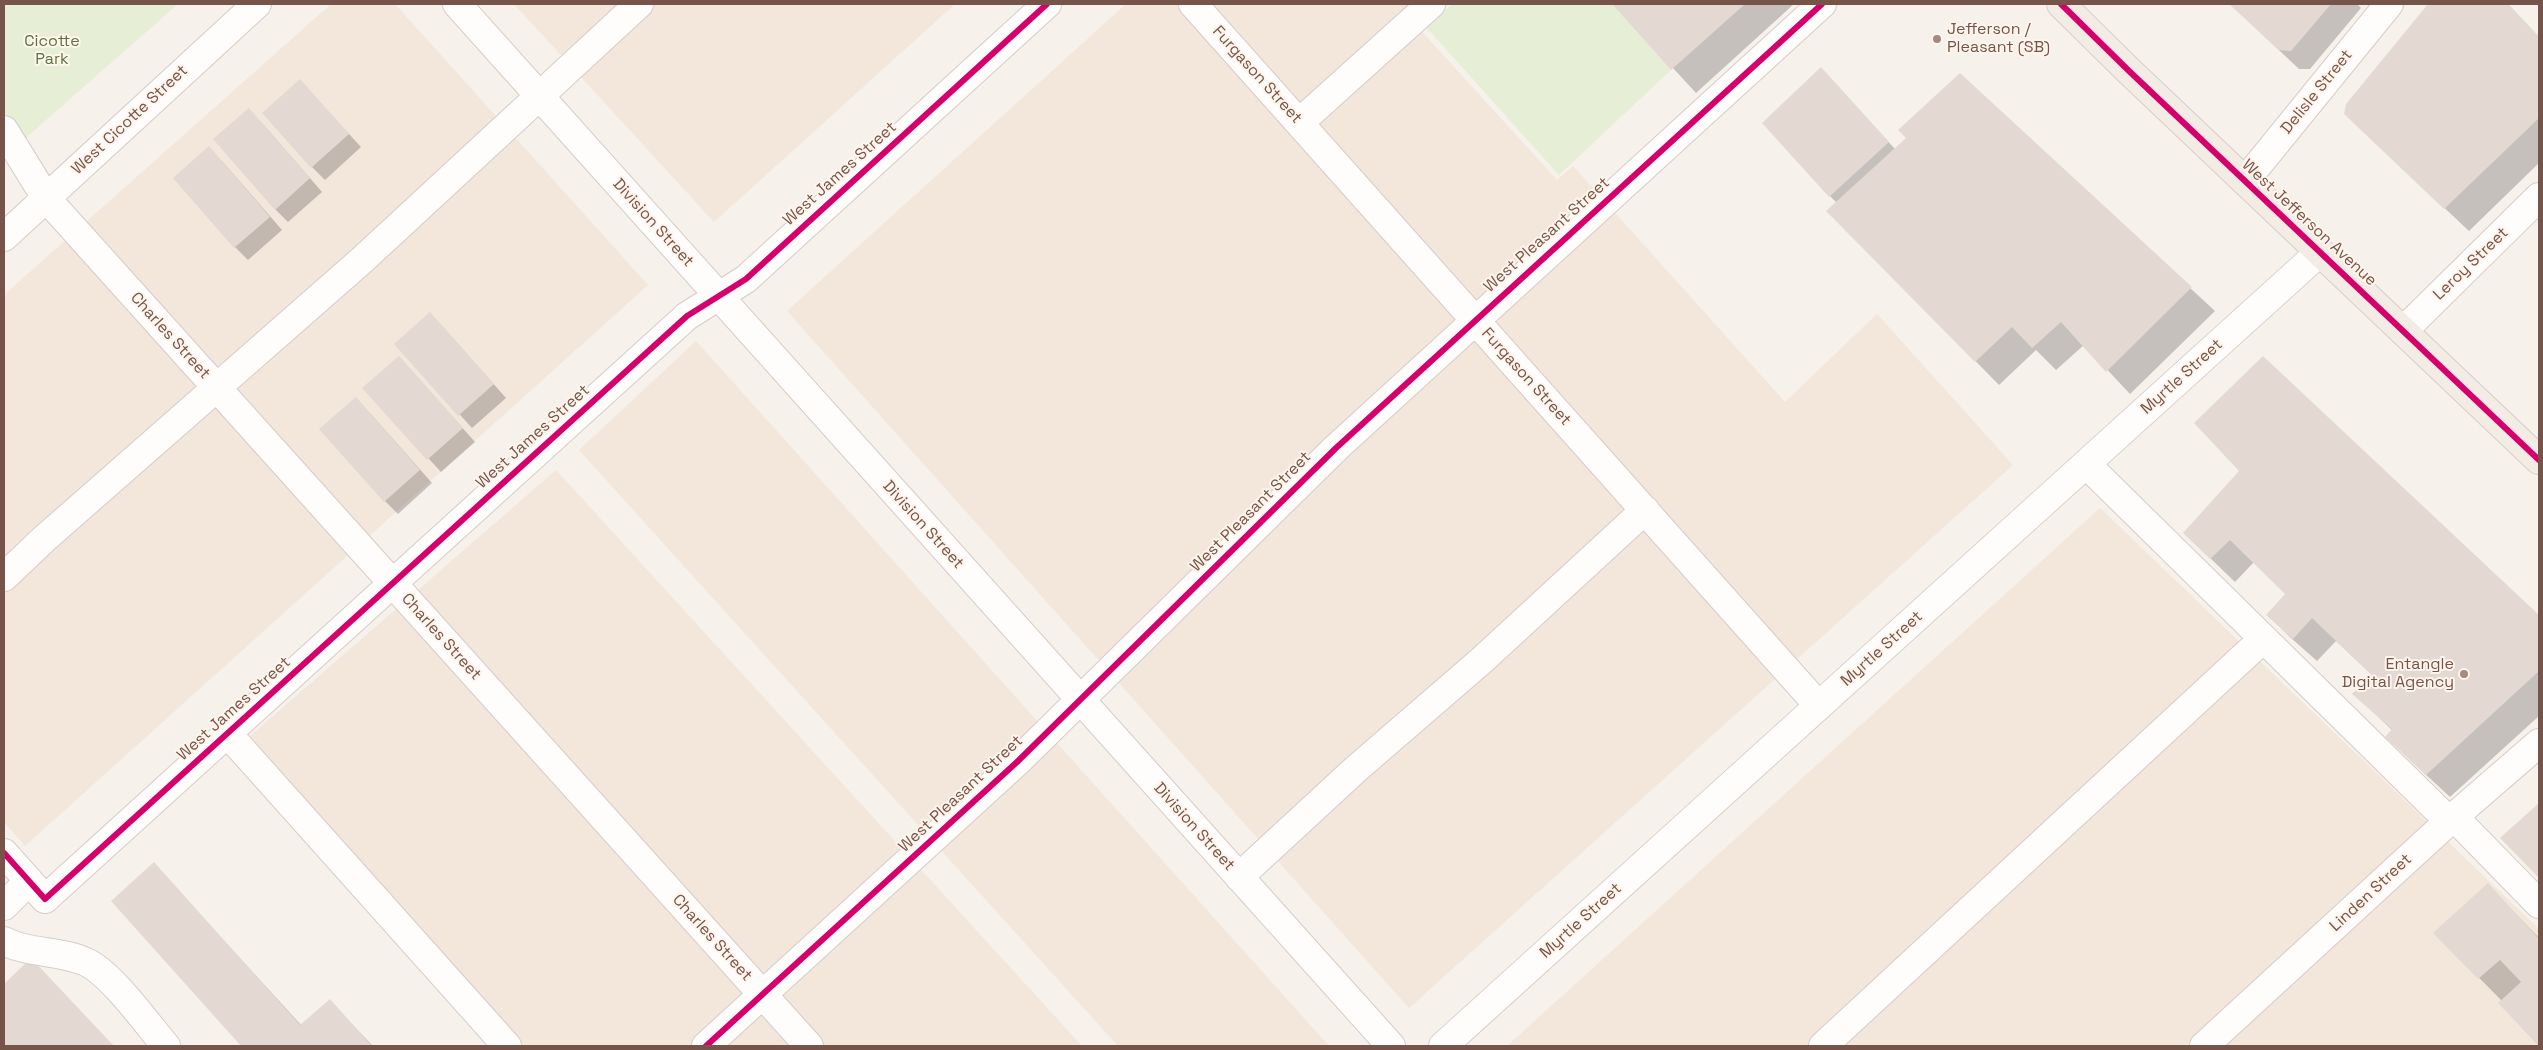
<!DOCTYPE html>
<html>
<head>
<meta charset="utf-8">
<style>
  body { margin:0 }
  #map { position:relative; width:2543px; height:1050px; overflow:hidden; background:#f7f1eb; font-family:"Space Grotesk",sans-serif }
  canvas { display:block }
  .frame { position:absolute; inset:0; border:5px solid #775449; pointer-events:none }
</style>
</head>
<body>
<div id="map">
<canvas width="2543" height="1050"></canvas>
<div class="frame"></div>
</div>
<script>
const g = document.querySelector('canvas').getContext('2d');
g.lineJoin = 'round';
function paint(path, color) { g.fillStyle = color; g.fill(path, 'evenodd'); }
function stroke(path, color, width, dash) { g.strokeStyle = color; g.lineWidth = width; g.lineCap = dash ? 'butt' : 'round'; g.setLineDash(dash || []); g.stroke(path); }
function drawText(font, color, halo, rows, align = 'center') {
  g.font = font + ' "Space Grotesk",sans-serif'; g.lineWidth = 4; g.setLineDash([]); g.textBaseline = 'middle'; g.strokeStyle = halo; g.fillStyle = color; for (const [text, x, y, turn = 0] of rows) {
    g.save(); g.translate(x, y); g.rotate((+turn || 0) * Math.PI / 180); g.textAlign = isNaN(turn) ? turn : align; if (halo) g.strokeText(text, 0, 0); g.fillText(text, 0, 0); g.restore();
  }
}
const residential = new Path2D(`
  M331,4h64l253,281 -623,561 -21,-24v-527z
  M514,4h441l-241,218z
  M1126,4h287l-8,9 152,167 16,-14 212,236 92,-88 136,151 -604,543 -622,-697z
  M696,341l633,705h-211l-539,-596z
  M556,470l526,576h-561l-271,-310z
  M2100,508l439,421v117h-1032z`);
const green = new Path2D(`
  M4,4h174l-174,153z
  M1452,4h160l59,66 -112,105 -133,-148z`);
const shadow = new Path2D(`
  M1614,4h180l-98,89z
  M2230,4h127l4,4 -51,61h-11z
  M2430,4h78l31,33v126l-70,68 -100,-94 -22,-33z
  M1821,68l74,81 12,-11 53,-63 255,236 -85,83 -46,-49 -28,25 -20,-20 -37,35 -171,-174 9,-8 -7,-7z
  M312,94l49,53 -36,33 -13,-13z
  M262,123l60,69 -34,30 -13,-13z
  M221,160l61,70 -34,30 -13,-13z
  M442,326l64,72 -34,30 -76,-84z
  M2263,358l276,258v100l-89,81 -40,-37 -17,-29 -39,-37 19,-18 -37,-35 -19,20 -26,-23 -23,-23 19,-21 -33,-32 -19,20 -27,-26 33,-85z
  M411,370l64,72 -34,30 -77,-84z
  M369,412l63,71 -34,31 -13,-13z
  M2539,804v73l-37,-39z
  M154,864l148,162 28,-25 43,45h-130l-130,-145z
  M2488,885l51,53v108l-39,-43 2,-2 -67,-68z
  M31,960l7,6 75,80h-109v-60z`);
const building = new Path2D(`
  M1612,4h133l-74,66z
  M2229,4h102l-40,47 -12,-1z
  M2428,4h80l31,33v81l-95,91 -100,-95 2,-10z
  M1821,67l68,75 -60,55 -67,-74z
  M1960,73l232,214 -86,85 -45,-50 -29,26 -20,-21 -37,35 -149,-151 80,-73 -8,-8z
  M300,79l49,55 -38,34 -49,-55z
  M249,108l61,70 -35,32 -62,-71z
  M209,146l61,71 -36,31 -61,-70z
  M430,312l64,72 -36,32 -64,-72z
  M399,356l64,72 -36,32 -65,-72z
  M2263,356l276,259v56l-113,104 -41,-38 7,-8 -40,-35 20,-19 -60,-57 -19,21 -27,-24 19,-21 -55,-54 -20,19 -27,-26 56,-62 -45,-48z
  M356,397l64,73 -36,32 -65,-73z
  M2539,803v75l-39,-40z
  M154,862l146,163 30,-26 42,47h-131l-130,-145z
  M2488,883l51,56v107l-41,-43 23,-21 -21,-22 -22,19 -45,-46z
  M31,958l83,88h-110v-62z`);
const minor = new Path2D(`
  M457,4l934,1042
  M1193,4l626,702
  M1299,123l132,-119
  M4,130l42,68 763,848
  M2245,181l144,-177
  M4,237l253,-233
  M2403,331l136,-134
  M2086,464l363,357
  M4,577l40,-38 317,-278 278,-257
  M227,733l280,313
  M2454,817l85,87
  M4,853l41,46 642,-583 59,-37 301,-275
  M1239,877l117,-108 125,-108 164,-151
  M4,906l25,-25
  M4,941c25,13 56,9 82,21 26,12 61,62 80,84
  M706,1046l311,-284 319,-314 486,-444
  M1443,1046l877,-794
  M1823,1046l440,-407
  M2204,1046l245,-225 90,-78`);
const major = new Path2D(`
  M2061,4l67,66 411,390`);
const cycleway = new Path2D(`
  M2061,4l67,66 411,390
  M4,853l41,46 642,-583 59,-37 301,-275
  M706,1046l311,-284 319,-314 486,-444`);
const markers = [
  [1937,39,5,"#a48b82"],
  [2464,674,5,"#a48b82"]
];
const poiNames = [
  ["Jefferson /",1947,30],
  ["Pleasant (SB)",1947,48],
  ["Entangle",2454,665,"right"],
  ["Digital Agency",2454,683,"right"]
];
const parkNames = [
  ["Cicotte",52,42],
  ["Park",52,60]
];
const streetNames = [
  ["Furgason Street",1257,75,48],
  ["Delisle Street",2317,92,-51],
  ["West Cicotte Street",130,120,-43],
  ["West James Street",840,174,-42],
  ["Division Street",653,223,48],
  ["West Jefferson Avenue",2309,223,43],
  ["West Pleasant Street",1547,235,-42],
  ["Leroy Street",2471,264,-44],
  ["Charles Street",170,336,48],
  ["Furgason Street",1526,377,48],
  ["Myrtle Street",2182,377,-42],
  ["West James Street",533,437,-42],
  ["West Pleasant Street",1251,512,-45],
  ["Division Street",923,525,48],
  ["Charles Street",441,637,48],
  ["Myrtle Street",1882,649,-42],
  ["West James Street",234,709,-42],
  ["West Pleasant Street",961,794,-43],
  ["Division Street",1194,827,48],
  ["Linden Street",2371,893,-43],
  ["Myrtle Street",1581,921,-42],
  ["Charles Street",712,938,48]
];
paint(residential, '#f3e6db');
paint(green, '#e6eed5');
paint(shadow, '#0003');
paint(building, '#e4d8d2');
stroke(minor, '#d6ccc8', 30);
stroke(major, '#d9cec9', 30);
stroke(minor, '#fefdfc', 28);
stroke(major, '#f2ece5', 28);
stroke(cycleway, '#d6006c', 6);
for (const [x, y, r, color] of markers) { const dot = new Path2D(); dot.arc(x, y, r, 0, 2 * Math.PI); g.fillStyle = color; g.fill(dot); stroke(dot, '#fff5ec', 2); }
drawText('16px', '#775449', '#fff5ec', poiNames, 'left');
drawText('16px', '#56773e', '#fff5ec', parkNames);
drawText('16px', '#775449', '#fff5ec', streetNames);
</script>
</body>
</html>
